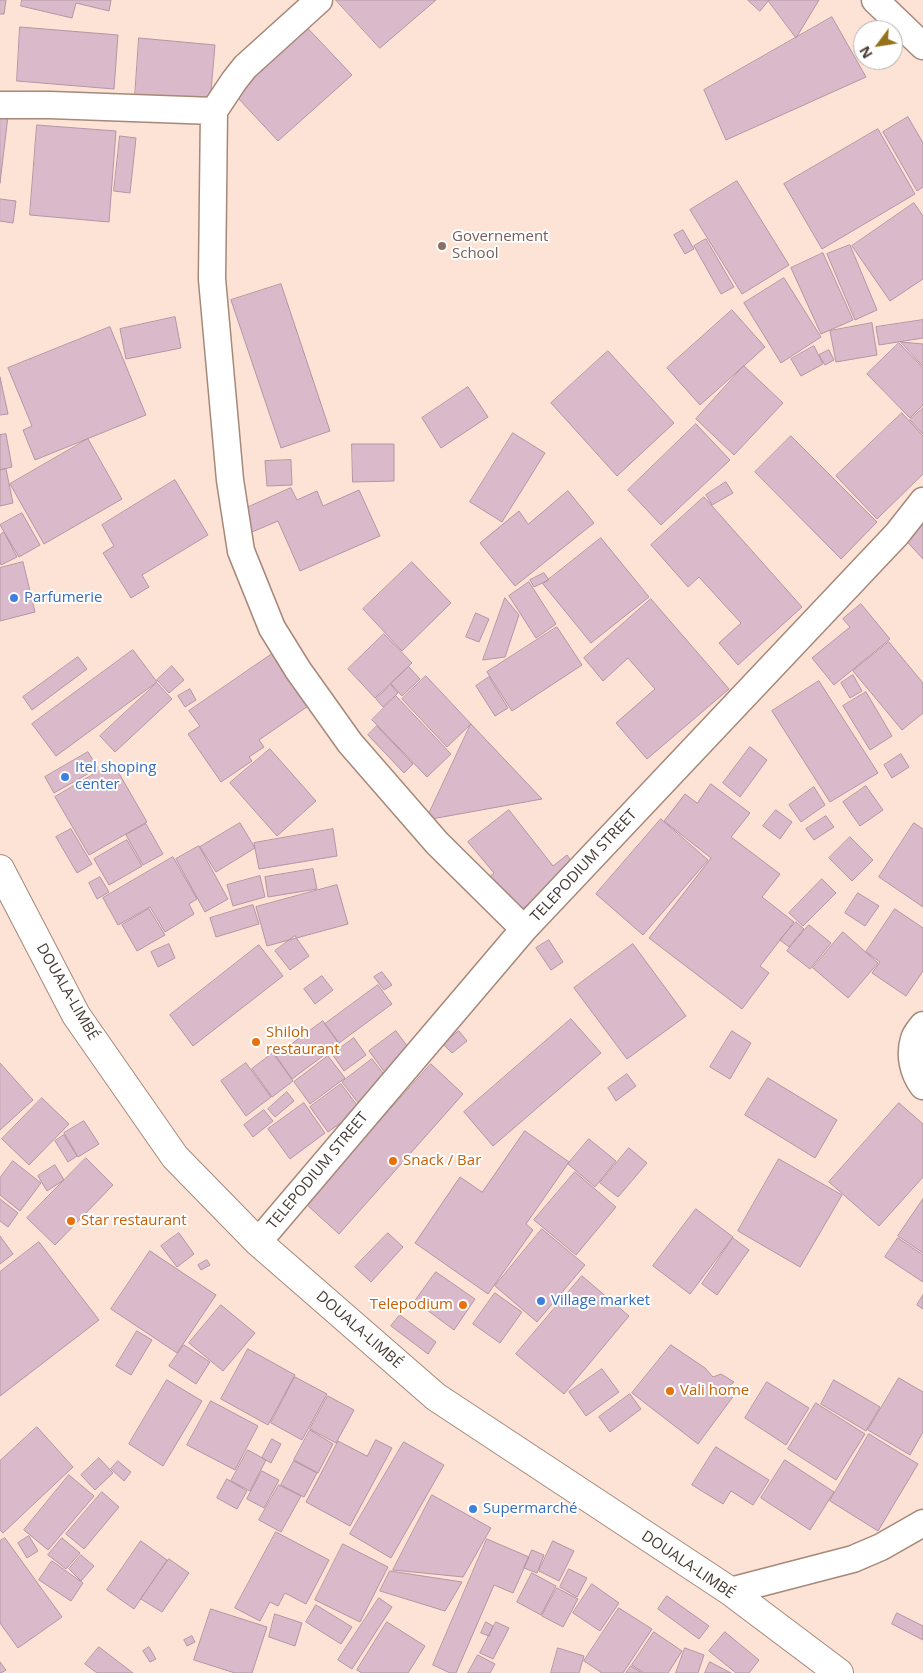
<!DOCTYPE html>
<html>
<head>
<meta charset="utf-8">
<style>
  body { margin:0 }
  #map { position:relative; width:923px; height:1673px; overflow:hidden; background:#fde3d6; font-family:"Open Sans",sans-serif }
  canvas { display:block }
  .north { position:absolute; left:853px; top:20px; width:50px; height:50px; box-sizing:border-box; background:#fff; border:1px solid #b5b0ad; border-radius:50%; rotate:239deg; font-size:14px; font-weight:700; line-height:20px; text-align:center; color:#453932 }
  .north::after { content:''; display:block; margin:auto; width:18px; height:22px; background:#95711a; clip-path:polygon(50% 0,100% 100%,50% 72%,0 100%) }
</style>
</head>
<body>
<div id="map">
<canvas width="923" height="1673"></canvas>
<div class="north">N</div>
</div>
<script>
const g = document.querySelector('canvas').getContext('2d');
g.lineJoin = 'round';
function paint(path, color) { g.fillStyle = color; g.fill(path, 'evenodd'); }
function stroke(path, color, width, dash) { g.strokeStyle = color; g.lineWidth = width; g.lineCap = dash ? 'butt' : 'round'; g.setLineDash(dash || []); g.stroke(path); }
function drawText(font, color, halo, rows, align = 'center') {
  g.font = font + ' "Open Sans",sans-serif'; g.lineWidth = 4; g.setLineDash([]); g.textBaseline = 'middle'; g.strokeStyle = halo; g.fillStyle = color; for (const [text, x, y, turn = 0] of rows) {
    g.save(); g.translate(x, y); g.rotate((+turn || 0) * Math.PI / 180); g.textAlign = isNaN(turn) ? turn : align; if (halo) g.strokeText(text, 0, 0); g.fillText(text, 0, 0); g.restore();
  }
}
const building = new Path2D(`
  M0,0h6l-2,14h-4z
  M22,0h89l-2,11 -33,-8 -4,15 -51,-12z
  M336,0h100l-56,48z
  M748,0h21l-9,11z
  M769,0h50l-23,38 -27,-36z
  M832,17l34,60 -140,63 -22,-50z
  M299,19l53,56 -74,66 -53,-57z
  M20,27l98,8 -4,54 -97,-8z
  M139,38l76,7 -5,58 -75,-6z
  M0,115l8,1 -8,67z
  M908,117l15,26v44l-6,4 -34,-59z
  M37,125l79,6 -7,91 -79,-7z
  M878,129l37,65 -93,55 -38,-65z
  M120,136l16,2 -6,55 -16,-2z
  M737,181l52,84 -47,29 -52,-84z
  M0,199l16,2 -3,22 -13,-2z
  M914,203l9,13v63l-33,22 -38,-55z
  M683,230l11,19 -9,5 -11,-19z
  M706,239l28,48 -13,7 -27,-48z
  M850,245l27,65 -22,10 -28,-66z
  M823,253l30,67 -32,14 -30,-66z
  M784,278l37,59 -40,26 -37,-60z
  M281,284l49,147 -49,17 -50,-148z
  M732,310l33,37 -65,58 -33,-37z
  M175,317l6,31 -55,11 -6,-30z
  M923,320v18l-44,7 -3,-18z
  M872,323l5,32 -41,7 -6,-31z
  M110,327l36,88 -111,45 -12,-30 9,-4 -24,-58z
  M901,342l22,2v22z
  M899,343l24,25v37l-13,13 -43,-44z
  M814,346l9,18 -22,12 -10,-17z
  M829,350l5,10 -9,5 -6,-10z
  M608,351l66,72 -57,53 -66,-73z
  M744,366l39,37 -49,52 -38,-36z
  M0,377l8,37 -8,1z
  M468,387l20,30 -47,31 -19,-30z
  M923,408v26l-13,-14z
  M902,413l21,23v38l-46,45 -41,-43z
  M696,424l34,36 -69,65 -33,-35z
  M513,433l32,20 -43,69 -32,-20z
  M6,434l6,33 -12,3v-35z
  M791,436l86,86 -36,37 -86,-87z
  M88,439l34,60 -78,45 -34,-60z
  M352,444h42v37l-41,1z
  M291,460l1,25 -25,1 -2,-25z
  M6,469l7,34 -13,3v-36z
  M175,480l33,55 -66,40 7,12 -18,11 -28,-45 11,-7 -12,-21z
  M726,482l7,11 -21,12 -6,-10z
  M291,488l6,12 20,-9 6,15 36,-16 21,46 -80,35 -22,-50 -26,11 -10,-22z
  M568,491l26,32 -79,63 -35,-43 39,-32 9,13z
  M704,497l98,110 -64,58 -19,-22 22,-20 -42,-46 -11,10 -37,-42z
  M22,513l18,32 -21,12 -19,-32z
  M923,517v42l-21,-23z
  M4,532l13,25 -16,8 -1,-3v-27z
  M601,538l48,59 -58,46 -48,-59z
  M23,562l12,50 -35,9v-53z
  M412,562l39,41 -49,48 -39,-42z
  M544,573l5,7 -15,7 -4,-7z
  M529,582l27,42 -20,14 -27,-42z
  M505,598l14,17 -14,42 -22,3z
  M651,599l78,90 -82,70 -31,-36 39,-34 -27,-31 -25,23 -19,-23z
  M861,604l29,35 -56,46 -22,-27 38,-31 -7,-8z
  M476,613l13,6 -10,23 -13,-5z
  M557,627l25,38 -70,46 -25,-39z
  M384,634l28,29 -37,35 -27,-29z
  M889,642l34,41v30l-21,17 -49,-59z
  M133,650l24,32 -101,74 -24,-32z
  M275,652l36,52 -52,36 5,7 -15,10 3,4 -31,21 -33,-48 12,-8 -11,-15z
  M78,657l9,12 -55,41 -9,-13z
  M172,666l12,14 -15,13 -12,-13z
  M409,667l11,12 -18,17 -11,-12z
  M853,675l9,16 -12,7 -9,-15z
  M426,676l45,48 -24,23 -45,-48z
  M489,677l19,31 -13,8 -19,-30z
  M819,681l59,92 -48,29 -58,-91z
  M157,683l15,16 -57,53 -15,-16z
  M391,685l7,8 -15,14 -7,-8z
  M190,689l6,11 -11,7 -7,-11z
  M866,692l26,44 -22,14 -27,-44z
  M396,696l55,58 -24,23 -55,-57z
  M471,724l71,75 -116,21z
  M377,726l36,38 -9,9 -36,-38z
  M750,747l17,13 -27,37 -17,-14z
  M270,749l46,52 -39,35 -47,-53z
  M88,752l10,16 -44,25 -9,-16z
  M901,754l8,13 -17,11 -8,-13z
  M113,763l34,59 -58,33 -34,-58z
  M711,784l39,29 -19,24 49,37 -18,23 32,25 -34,44 9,7 -27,36 -93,-71 62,-80 -47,-37 21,-27 12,9z
  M866,786l17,24 -23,16 -17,-24z
  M814,787l11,18 -24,17 -12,-17z
  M509,810l44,56 14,-11 8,11 -59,48 -29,-35 7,-6 -26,-31z
  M776,810l16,12 -12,17 -17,-13z
  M826,816l8,11 -20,13 -8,-11z
  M661,819l47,41 -65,75 -47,-41z
  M240,823l15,25 -39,24 -16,-25z
  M914,823l9,6v78l-44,-30z
  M146,824l17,30 -20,11 -17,-30z
  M71,829l21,35 -15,9 -21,-36z
  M333,829l4,27 -78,13 -5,-26z
  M850,837l23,23 -21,21 -23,-23z
  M127,840l15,26 -33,19 -15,-26z
  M199,846l29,53 -23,13 -29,-53z
  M173,857l24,42 -8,5 5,10 -29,18 -15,-25 -32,18 -15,-27z
  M313,869l4,20 -49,8 -3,-20z
  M260,876l5,21 -32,9 -6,-21z
  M100,877l9,15 -12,7 -8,-16z
  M822,879l14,14 -33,33 -14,-13z
  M337,885l11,39 -81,22 -11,-39z
  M858,893l21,13 -14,20 -20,-13z
  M253,905l6,19 -43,13 -6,-19z
  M149,909l16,26 -28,16 -15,-26z
  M895,909l28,19v43l-17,25 -34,-23 8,-11 -14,-10z
  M796,922l8,7 -15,18 -9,-7z
  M809,925l22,18 -21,26 -23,-18z
  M843,932l35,31 -30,35 -35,-30z
  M295,936l14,20 -19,14 -15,-19z
  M549,940l14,22 -12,8 -15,-22z
  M169,944l6,14 -17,9 -7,-15z
  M633,944l53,72 -59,43 -53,-71z
  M259,945l24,31 -90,70 -23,-31z
  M382,972l10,13 -8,5 -10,-13z
  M322,976l11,14 -18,14 -11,-15z
  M378,985l14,19 -53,39 -14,-19z
  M571,1019l30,34 -108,93 -29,-34z
  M323,1021l16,23 -47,35 -16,-23z
  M396,1031l20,27 -27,20 -20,-27z
  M459,1031l8,10 -15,12 -9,-9z
  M732,1031l19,12 -21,36 -20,-12z
  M354,1038l12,17 -22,16 -12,-17z
  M273,1053l20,28 -21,16 -20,-28z
  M328,1056l17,22 -35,26 -16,-22z
  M372,1059l18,23 -31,22 -17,-22z
  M0,1063l33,37 -33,30z
  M246,1063l25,34 -25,19 -25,-35z
  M431,1064l32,30 -124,140 -33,-30z
  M627,1074l9,12 -20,15 -8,-13z
  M768,1078l69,42 -22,38 -70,-43z
  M341,1084l19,25 -32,23 -18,-25z
  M287,1092l7,9 -19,16 -7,-8z
  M42,1098l27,26 -40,41 -27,-26z
  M304,1103l21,30 -35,26 -22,-30z
  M899,1103l24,21v53l-44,49 -50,-44z
  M264,1110l9,11 -20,16 -9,-12z
  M84,1121l15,23 -21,13 -14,-24z
  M525,1131l44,31 -43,62 7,6 -45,64 -73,-51 45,-66 22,15z
  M64,1135l13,21 -9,6 -13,-21z
  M589,1139l27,22 -21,26 -27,-23z
  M629,1148l18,15 -29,34 -18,-14z
  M86,1158l27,27 -58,60 -28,-27z
  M779,1159l63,36 -42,72 -62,-36z
  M13,1161l28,22 -21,28 -20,-16v-17z
  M55,1165l9,15 -17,11 -9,-15z
  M575,1172l41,35 -40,48 -42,-35z
  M0,1199l18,14 -10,14 -8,-6z
  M923,1199v54l-25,-17z
  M696,1209l37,28 -43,57 -37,-28z
  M542,1229l43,36 -48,57 -42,-36z
  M179,1233l15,21 -17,13 -16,-21z
  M388,1233l15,14 -32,35 -16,-15z
  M0,1236l13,18 -13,10z
  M733,1238l16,12 -32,45 -15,-11z
  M898,1238l25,17v27l-38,-25z
  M39,1242l60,78 -99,76v-124z
  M150,1251l66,44 -39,58 -66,-44z
  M207,1260l3,5 -9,5 -3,-5z
  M436,1272l39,27 -21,31 -39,-29z
  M582,1276l47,40 -65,78 -48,-40z
  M495,1293l27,19 -22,31 -27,-19z
  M923,1295v14l-6,-4z
  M221,1305l34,28 -32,38 -34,-28z
  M400,1315l36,27 -8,12 -37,-28z
  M137,1331l15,9 -21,35 -15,-9z
  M184,1345l26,17 -14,22 -27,-18z
  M671,1345l34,23 8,9 8,-3 13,8 -6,5 7,7 -37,50 -66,-51z
  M248,1349l47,26 -27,50 -47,-26z
  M602,1369l17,23 -33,24 -17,-24z
  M295,1377l32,17 -25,46 -31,-17z
  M899,1378l24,14v40l-13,23 -42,-25z
  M167,1380l35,21 -39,65 -34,-22z
  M834,1380l46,27 -14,24 -45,-27z
  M767,1382l42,26 -23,37 -41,-27z
  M630,1394l11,15 -31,23 -11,-15z
  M328,1396l26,14 -18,33 -26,-14z
  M211,1401l47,25 -23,44 -48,-25z
  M816,1403l49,31 -29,46 -48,-31z
  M37,1427l36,40 -70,66 -3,-3v-69z
  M310,1430l23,14 -15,29 -24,-13z
  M869,1434l49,30 -40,67 -48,-30z
  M272,1439l9,5 -10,19 -9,-5z
  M376,1440l16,8 -42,78 -44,-24 32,-61 29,15z
  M404,1442l40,23 -53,93 -41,-24z
  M716,1447l53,33 -16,25 -22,-14 -8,13 -31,-19z
  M248,1450l18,10 -16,31 -19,-10z
  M99,1458l14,15 -18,17 -14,-15z
  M785,1460l49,32 -24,38 -49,-32z
  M118,1461l13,11 -7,9 -13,-12z
  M294,1461l23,12 -13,24 -23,-12z
  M262,1471l17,9 -15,28 -17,-9z
  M69,1475l25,21 -46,54 -24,-20z
  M227,1479l20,12 -10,18 -20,-11z
  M279,1485l22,11 -20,36 -22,-12z
  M102,1492l17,15 -35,42 -18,-15z
  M432,1495l59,33 -28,49 -70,-7z
  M276,1532l53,28 -23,44 -21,-11 -7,13 -8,-4 -10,19 -25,-13z
  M29,1536l9,15 -11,7 -9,-15z
  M5,1538l57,79 -44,31 -18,-25v-82z
  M62,1538l18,15 -14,16 -18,-14z
  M487,1539l42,18 -16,36 -19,-8 -38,88h-6l-17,-8z
  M141,1541l26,19 -33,49 -27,-19z
  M553,1541l21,10 -15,30 -20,-10z
  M343,1544l45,23 -28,55 -45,-22z
  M532,1550l12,5 -7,18 -13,-5z
  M81,1555l13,11 -13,15 -12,-12z
  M169,1559l20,14 -27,39 -21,-13z
  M52,1561l31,22 -12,18 -32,-21z
  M569,1569l18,9 -10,19 -17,-10z
  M390,1571l72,11 -17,29 -65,-20z
  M532,1573l24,13 -15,29 -24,-13z
  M592,1584l27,19 -19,28 -27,-18z
  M557,1588l21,11 -15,28 -21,-11z
  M667,1596l42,30 -10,13 -41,-30z
  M379,1598l13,9 -40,62 -14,-9z
  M316,1605l36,22 -11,17 -35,-22z
  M619,1608l33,21 -29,44h-21l-18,-12z
  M211,1609l56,18 -15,46h-17l-41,-13z
  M897,1613l26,13v14l-31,-16z
  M275,1614l27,9 -7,23 -26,-9z
  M387,1622l38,24 -17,27h-46l-5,-3z
  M486,1622l7,4 -4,10 -8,-3z
  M496,1622l13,6 -16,31 -13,-6z
  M654,1632l28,19 -14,22h-24l-12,-8z
  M725,1632l34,28 -10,13h-13l-27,-22z
  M192,1636l3,6 -8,4 -3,-6z
  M99,1647l34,26h-36l-12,-9z
  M149,1647l7,12 -6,3 -7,-11z
  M558,1648l26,8 -5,17h-28z
  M685,1648l19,7 -6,18h-22z
  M478,1655l17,9 -5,9h-22z
  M0,1662l6,8 -5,3h-1z
  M710,1662l21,11h-26z
  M631,1666l11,7h-16z`);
const minor = new Path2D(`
  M875,0l48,46
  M0,105h50l164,6 20,-30 11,-14 74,-67
  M214,111l-2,168 18,201 11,71 31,77 26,42 52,73 87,100 87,86
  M923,1025c-3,4 -8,9 -9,14 -5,16 -1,34 9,47
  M258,1242l266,-313 373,-395 26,-33
  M730,1591l123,-32 28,-12 42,-24`);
const trunk = new Path2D(`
  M0,869l76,146 99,142 83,85 178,155 294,194 109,82`);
const markers = [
  [442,246,5,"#8d6e63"],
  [14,598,5,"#3f7fe0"],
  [65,777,5,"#3f7fe0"],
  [256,1042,5,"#e8710a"],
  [393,1161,5,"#e8710a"],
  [71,1221,5,"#e8710a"],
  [541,1301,5,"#3f7fe0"],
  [463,1305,5,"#e8710a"],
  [670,1391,5,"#e8710a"],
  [473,1509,5,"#3f7fe0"]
];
const educationNames = [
  ["Governement",452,237],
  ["School",452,254]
];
const shopNames = [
  ["Parfumerie",24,598],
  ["Itel shoping",75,768],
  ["center",75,785],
  ["Village market",551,1301],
  ["Supermarché",483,1509]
];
const streetNames = [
  ["TELEPODIUM STREET",584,866,-47],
  ["DOUALA-LIMBÉ",67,992,60],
  ["TELEPODIUM STREET",318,1171,-50],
  ["DOUALA-LIMBÉ",359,1330,41],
  ["DOUALA-LIMBÉ",688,1565,34]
];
const foodNames = [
  ["Shiloh",266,1033],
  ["restaurant",266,1050],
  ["Snack / Bar",403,1161],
  ["Star restaurant",81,1221],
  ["Telepodium",453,1305,"right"],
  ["Vali home",680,1391]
];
paint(building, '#dabaca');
stroke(building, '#b495a4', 1);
stroke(minor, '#a68879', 29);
stroke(trunk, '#a68879', 30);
stroke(minor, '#fff', 26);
stroke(trunk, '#fff', 28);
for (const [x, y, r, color] of markers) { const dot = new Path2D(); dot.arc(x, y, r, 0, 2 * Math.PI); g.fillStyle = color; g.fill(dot); stroke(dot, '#fff', 2); }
drawText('15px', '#785e54', '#fff', educationNames, 'left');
drawText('15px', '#366cbe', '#fff', shopNames, 'left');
drawText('15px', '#453932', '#fff', streetNames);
drawText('15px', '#c56008', '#fff', foodNames, 'left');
</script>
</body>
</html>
